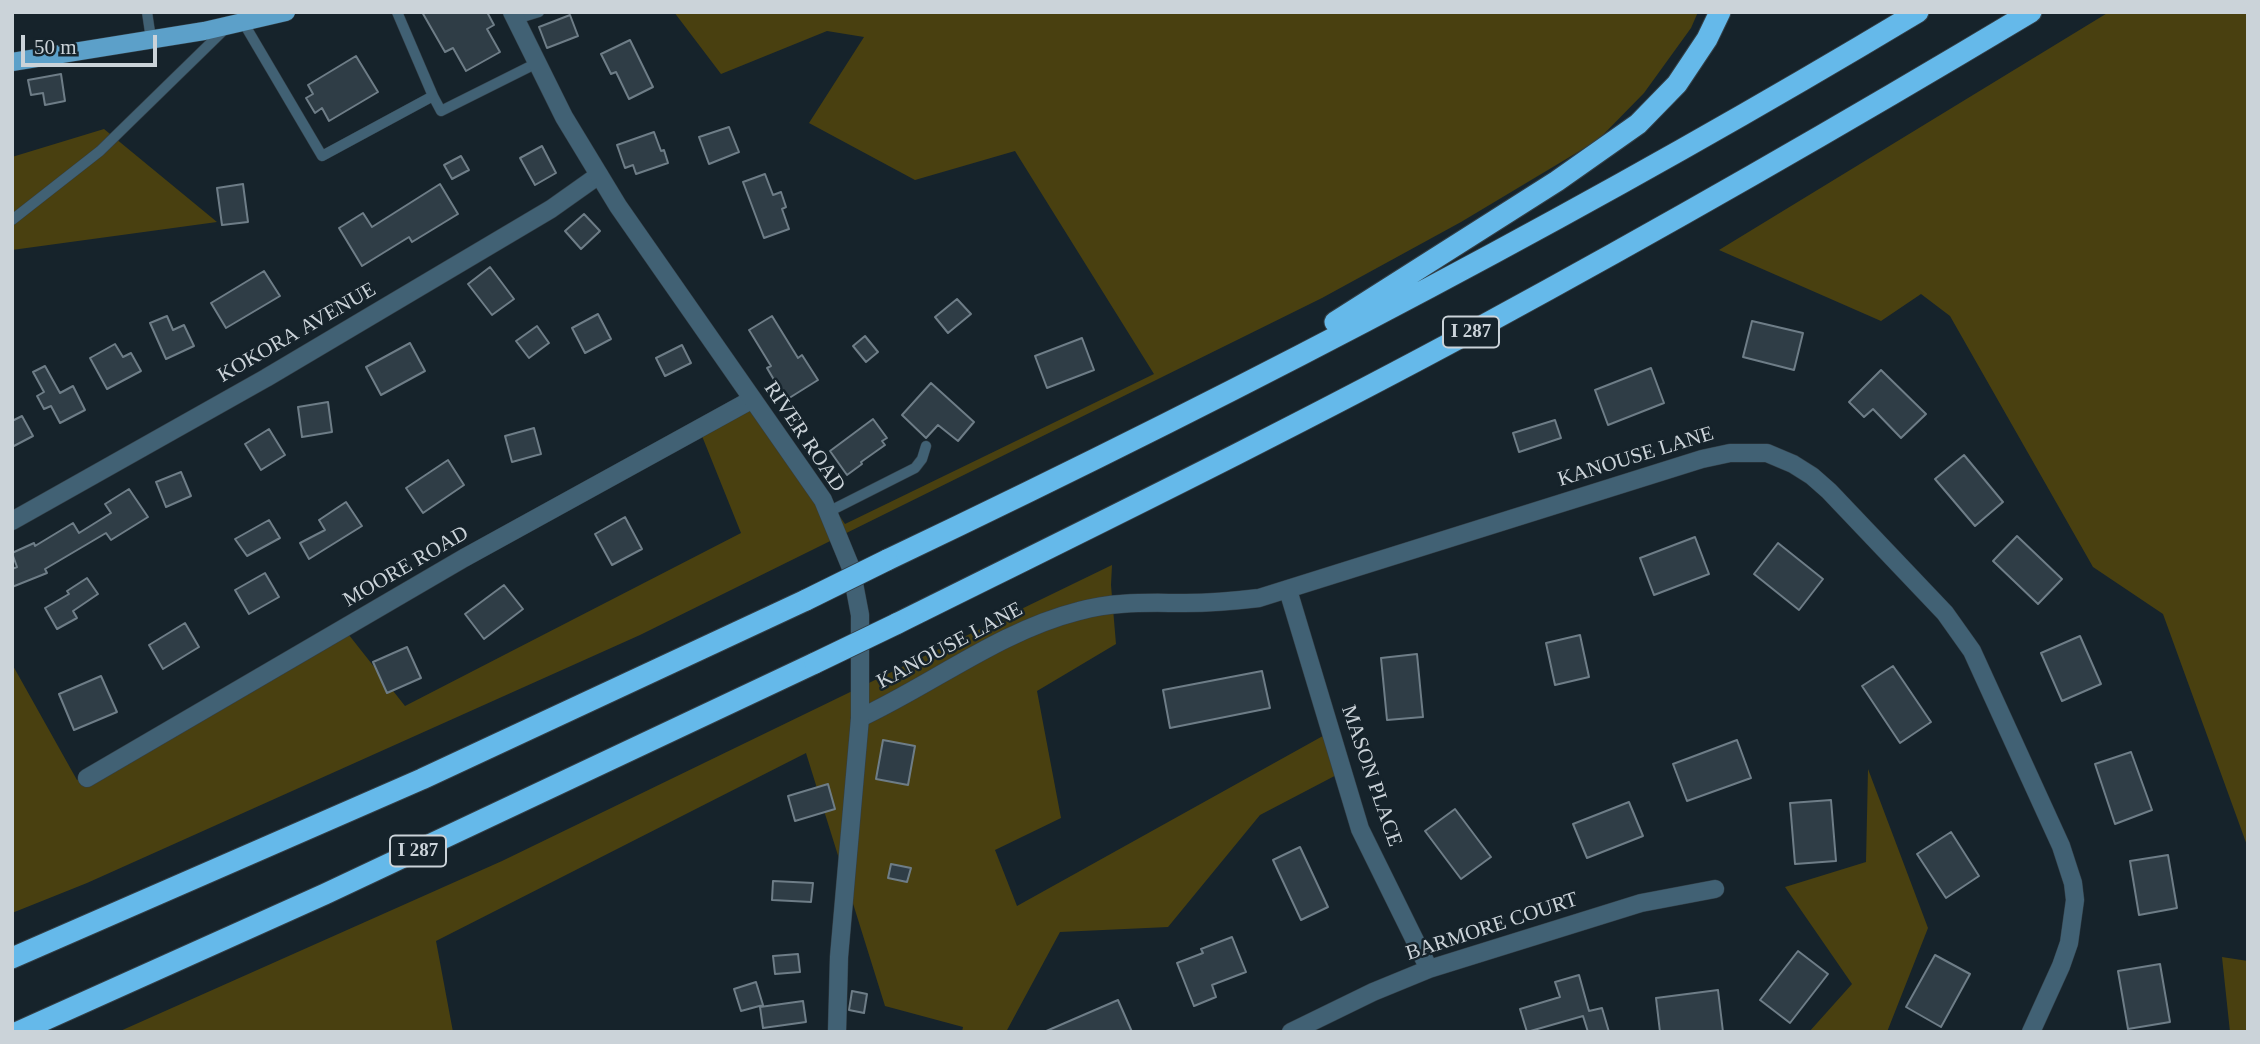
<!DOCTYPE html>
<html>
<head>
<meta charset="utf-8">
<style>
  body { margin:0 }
  #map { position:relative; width:2260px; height:1044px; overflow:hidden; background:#16232b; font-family:"Times New Roman",serif }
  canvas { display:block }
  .frame { position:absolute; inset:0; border:14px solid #cbd3d9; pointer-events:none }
  .scale { position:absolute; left:21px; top:35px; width:136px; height:32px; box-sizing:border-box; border:4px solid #cbd3d9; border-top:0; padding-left:9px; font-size:21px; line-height:24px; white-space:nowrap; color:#cbd3d9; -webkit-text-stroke:5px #16232b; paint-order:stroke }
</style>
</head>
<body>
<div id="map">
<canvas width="2260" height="1044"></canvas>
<div class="frame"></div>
<div class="scale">50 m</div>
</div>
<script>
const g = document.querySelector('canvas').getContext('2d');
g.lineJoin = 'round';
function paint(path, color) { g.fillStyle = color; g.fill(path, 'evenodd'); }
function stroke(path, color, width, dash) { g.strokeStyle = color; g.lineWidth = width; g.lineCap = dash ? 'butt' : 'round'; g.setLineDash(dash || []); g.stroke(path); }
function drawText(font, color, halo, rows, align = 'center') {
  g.font = font + ' "Times New Roman",serif'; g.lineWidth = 5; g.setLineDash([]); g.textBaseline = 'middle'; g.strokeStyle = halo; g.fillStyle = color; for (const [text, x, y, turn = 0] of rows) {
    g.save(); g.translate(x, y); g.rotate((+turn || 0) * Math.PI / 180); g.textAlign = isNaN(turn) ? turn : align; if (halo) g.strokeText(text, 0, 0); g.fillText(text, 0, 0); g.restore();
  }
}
const green = new Path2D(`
  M674,12h1024l-7,16 -47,65 -46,47 -137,82 -139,76 -682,337 -553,248 -75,30v-249l65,116 268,-150 60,76 336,-173 -39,-97 58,-37 85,125 309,-150 -139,-223 -100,29 -106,-57 55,-86 -37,-6 -106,43z
  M2109,12h139v836l-85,-234 -70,-47 -143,-251 -29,-22 -40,27 -162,-71z
  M104,129l113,93 -205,28v-93z
  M1112,565l-1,20 5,59 -79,47 24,127 -66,32 22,56 313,-174 16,38 -86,45 -92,112 -108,5 -54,100h-44l1,-5 -78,-21 -79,-253 -370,188 17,91h-335l384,-171z
  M1868,769l60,159 -41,104h-78l43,-48 -67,-97 81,-25z
  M2222,957l26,4v71h-18z`);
const building = new Path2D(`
  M422,12h65l7,13 -7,4 13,23 -34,19 -13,-23 -8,4z
  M570,15l8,21 -31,12 -8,-21z
  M630,40l23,47 -24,12 -13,-27 -5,2 -10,-20z
  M356,56l22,36 -49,29 -7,-13 -7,5 -9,-15 7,-4 -5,-9z
  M61,74l4,27 -20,4 -2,-12 -12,2 -3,-15z
  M729,127l10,25 -30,12 -10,-27z
  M654,132l7,19 3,-1 4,13 -32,11 -3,-9 -8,3 -8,-23z
  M542,146l14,27 -21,12 -15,-27z
  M461,156l8,14 -17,9 -8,-14z
  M765,174l8,21 8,-3 5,15 -4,2 7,20 -25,9 -21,-56z
  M243,184l5,38 -26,3 -5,-37z
  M440,184l18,30 -46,28 -3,-5 -47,29 -23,-38 24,-15 9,14z
  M584,214l16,17 -19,18 -16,-18z
  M490,267l24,32 -22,16 -24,-31z
  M264,271l16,25 -54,32 -15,-25z
  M957,299l14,15 -23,19 -13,-16z
  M598,314l13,25 -26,14 -13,-25z
  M167,316l6,14 11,-5 10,21 -28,13 -16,-36z
  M772,316l26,42 4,-3 16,25 -32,20 -19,-32 4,-2 -22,-36z
  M1752,321l51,12 -9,37 -51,-13z
  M537,326l12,17 -20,15 -13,-17z
  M865,336l13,16 -12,10 -13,-16z
  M1082,338l12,32 -47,18 -12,-32z
  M410,343l15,28 -44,24 -15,-28z
  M115,344l8,13 8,-4 10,18 -34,18 -17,-31z
  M682,345l9,18 -26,13 -9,-18z
  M45,366l15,27 13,-7 12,24 -25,13 -9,-17 -7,3 -7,-13 7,-4 -11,-20z
  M1651,368l13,35 -56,22 -13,-35z
  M1881,370l45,44 -25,24 -28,-29 -9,8 -15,-15z
  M931,383l43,39 -16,19 -20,-16 -12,13 -24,-23z
  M328,402l4,30 -30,5 -4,-30z
  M22,416l11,20 -21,11v-26z
  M873,419l14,19 -5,3 3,4 -24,17 1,2 -15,11 -17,-24z
  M1555,420l6,18 -42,14 -6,-19z
  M534,428l7,26 -29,8 -7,-26z
  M269,429l16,26 -24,15 -16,-26z
  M1964,455l39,47 -28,24 -40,-47z
  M448,460l16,25 -41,28 -17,-25z
  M181,472l10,24 -25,11 -10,-25z
  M129,489l19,28 -37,23 -5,-7 -61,36 2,4 -35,14v-18l5,-2 -5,-14 22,-10 1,3 38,-23 6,10 32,-20 -6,-9z
  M346,502l16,24 -53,33 -9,-16 25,-13 -6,-10z
  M625,517l17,32 -30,16 -17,-31z
  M269,520l11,18 -33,18 -12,-17z
  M2017,536l45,43 -24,25 -45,-43z
  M1695,537l14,37 -55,21 -14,-37z
  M1778,543l45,36 -24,31 -45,-36z
  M265,573l14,24 -30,17 -14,-24z
  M87,578l11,16 -25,17 4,7 -20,11 -12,-21 24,-14 -2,-3z
  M504,585l19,24 -39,30 -19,-25z
  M185,623l14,24 -36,22 -14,-24z
  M1580,635l9,42 -34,8 -9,-42z
  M2080,636l21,48 -39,17 -21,-48z
  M407,647l14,31 -34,15 -14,-31z
  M1417,654l6,63 -36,3 -6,-62z
  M1893,666l38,56 -31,21 -38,-57z
  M1262,671l8,37 -100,20 -7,-38z
  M101,676l16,36 -43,18 -15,-36z
  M883,740l32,6 -7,39 -32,-6z
  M1737,740l14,38 -64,23 -14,-37z
  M2131,752l21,58 -37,14 -20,-60z
  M828,784l7,25 -40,12 -7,-25z
  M1831,800l5,61 -41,3 -5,-61z
  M1629,802l14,34 -56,22 -14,-34z
  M1455,809l36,48 -30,22 -36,-48z
  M1951,832l28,44 -33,22 -29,-44z
  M1300,847l28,60 -27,13 -28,-60z
  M2168,855l9,53 -38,7 -9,-54z
  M891,864l20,4 -4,14 -19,-4z
  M773,881l40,2 -2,19 -39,-2z
  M1232,937l14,35 -34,13 4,12 -22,9 -17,-43 26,-10 -2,-4z
  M1798,951l30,23 -38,49 -30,-23z
  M798,954l2,18 -25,2 -2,-18z
  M1935,955l35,19 -29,53 -35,-20z
  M2160,964l10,58 -42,7 -10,-58z
  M1579,975l10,36 13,-3 7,24h-21l-5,-16 -56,16 -7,-23 40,-12 -5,-15z
  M756,982l7,23 -22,6 -7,-22z
  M1718,990l5,42h-63l-4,-34z
  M852,991l15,3 -3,19 -15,-3z
  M1118,1000l14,32h-88z
  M803,1001l3,21 -43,6 -3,-21z`);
const service = new Path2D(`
  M147,12l4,27
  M516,19l23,-7
  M243,22l79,134 111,-60 -36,-84
  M433,96l8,15 96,-48
  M12,220l88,-69 125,-122
  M828,512l87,-44 7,-9 4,-13`);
const minor = new Path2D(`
  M12,521l254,-143 285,-169 48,-34
  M1288,590l72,239 69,140
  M860,718c73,-34 140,-87 219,-107 35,-10 69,-8 106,-8 25,0 49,-2 74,-5l443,-139 28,-6h37l26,11 19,12 17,15 116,122 27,38 89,195 12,37 2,17 -6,43 -8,23 -30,66
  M87,778l377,-220 287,-158
  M1291,1032l82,-40 56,-23 212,-66 74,-14`);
const tertiary = new Path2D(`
  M512,12l52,105 54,89 205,294 28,68 9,47v103l-21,239 -2,75`);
const primary = new Path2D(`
  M12,62l192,-31 82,-19`);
const motorway = new Path2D(`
  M1335,322l222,-141 81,-57 39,-40 30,-45 13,-27
  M887,560c351,-167 698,-348 1031,-548
  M896,624c195,-97 392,-193 584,-297 186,-101 369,-206 551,-315
  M12,958l410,-179 384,-179
  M18,1032l307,-138 490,-231`);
const motorwayBridge = new Path2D(`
  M806,600l81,-40
  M815,663l81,-39`);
const shields = [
  [1471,332,56],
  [418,851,56]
];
const shieldNames = [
  ["I 287",1471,332],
  ["I 287",418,851]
];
const streetNames = [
  ["KOKORA AVENUE",297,333,-30],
  ["RIVER ROAD",804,437,56],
  ["KANOUSE LANE",1636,457,-17],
  ["MOORE ROAD",406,567,-30],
  ["KANOUSE LANE",950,646,-28],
  ["MASON PLACE",1371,776,71],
  ["BARMORE COURT",1492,927,-18]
];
paint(green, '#494010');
paint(building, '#2f3d46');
stroke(building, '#6e7d87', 2);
stroke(service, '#333f47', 11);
stroke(minor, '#333f47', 19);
stroke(tertiary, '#333f47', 19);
stroke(primary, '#333f47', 19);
stroke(motorway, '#333f47', 23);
stroke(service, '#416174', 10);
stroke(minor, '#416174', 18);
stroke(tertiary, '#416174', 18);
stroke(primary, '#5ca0c9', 18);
stroke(motorway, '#65b9ea', 21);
stroke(motorwayBridge, '#333f47', 23, []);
stroke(motorwayBridge, '#65b9ea', 21);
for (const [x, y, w] of shields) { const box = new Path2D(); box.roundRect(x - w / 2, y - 15.5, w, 31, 5); g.fillStyle = '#16232b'; g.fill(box); stroke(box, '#cbd3d9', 2); }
drawText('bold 19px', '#cbd3d9', null, shieldNames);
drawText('21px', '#cbd3d9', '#16232b', streetNames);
</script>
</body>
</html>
